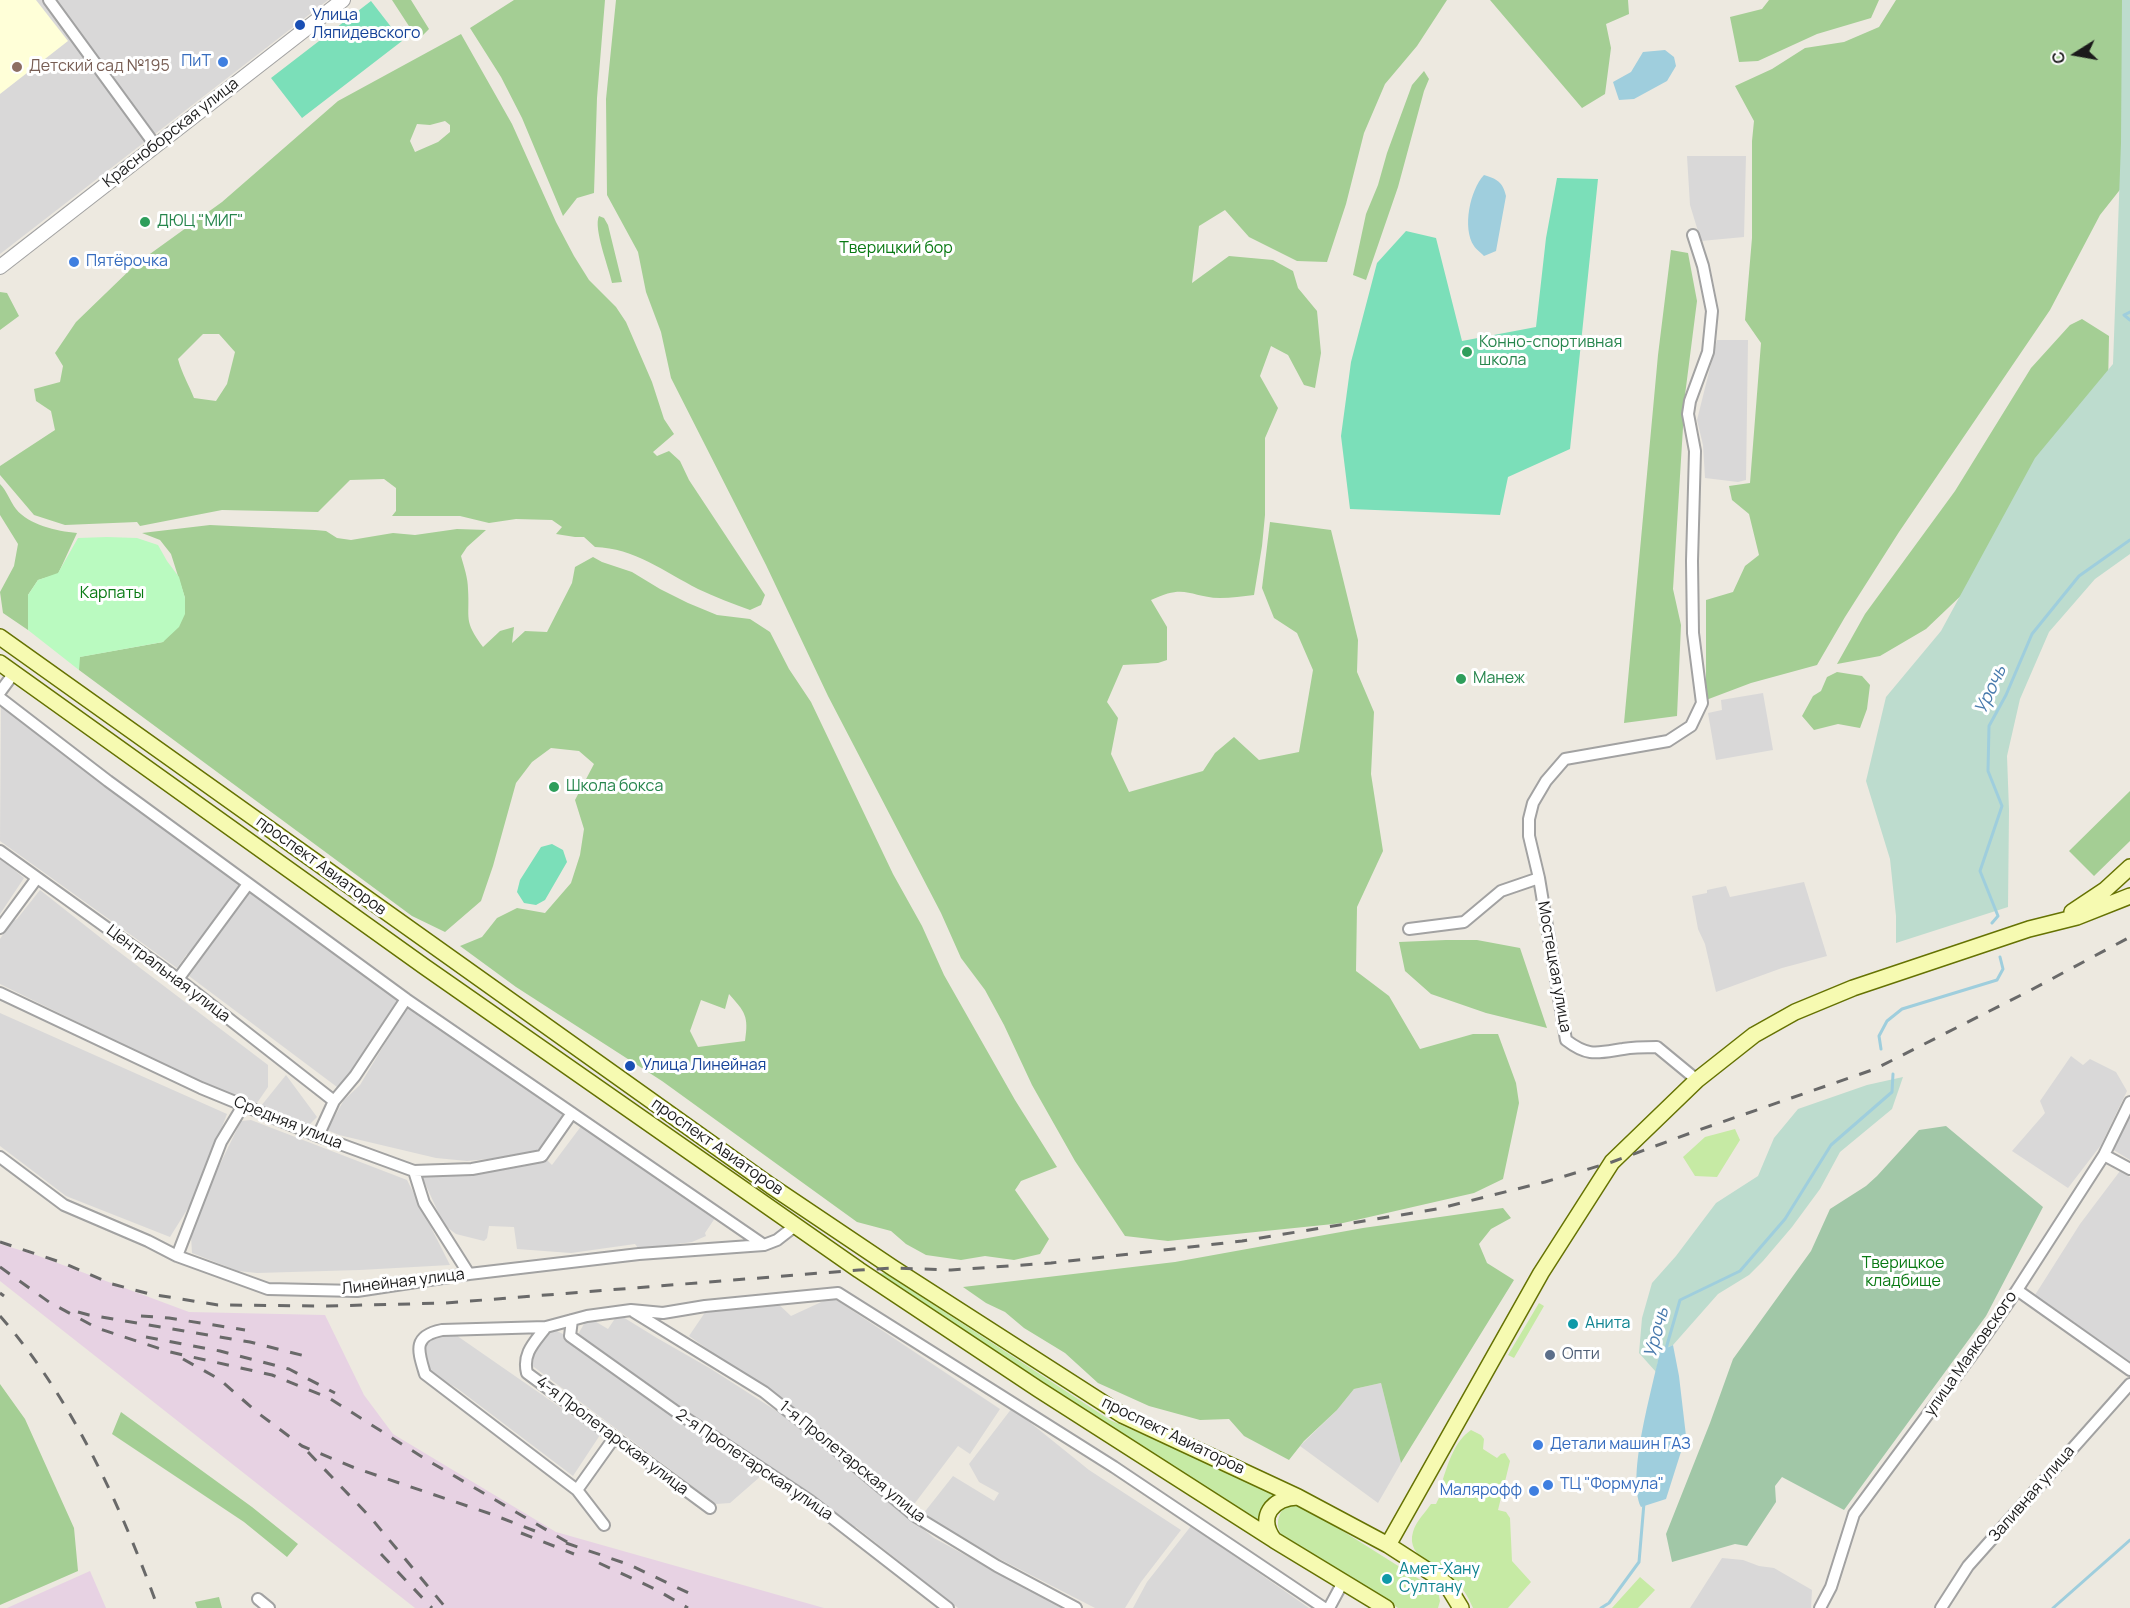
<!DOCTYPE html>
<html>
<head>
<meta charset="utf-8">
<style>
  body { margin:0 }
  #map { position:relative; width:2130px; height:1608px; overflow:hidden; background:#ede9e0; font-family:Manrope,sans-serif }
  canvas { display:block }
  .north { position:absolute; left:2046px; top:24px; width:60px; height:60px; -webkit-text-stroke:4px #fff; paint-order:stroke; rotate:259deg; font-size:16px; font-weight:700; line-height:24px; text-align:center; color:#1b1b1b }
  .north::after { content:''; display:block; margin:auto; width:21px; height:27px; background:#1b1b1b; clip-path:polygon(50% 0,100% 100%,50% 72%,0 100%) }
</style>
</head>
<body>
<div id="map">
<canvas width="2130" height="1608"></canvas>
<div class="north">С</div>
</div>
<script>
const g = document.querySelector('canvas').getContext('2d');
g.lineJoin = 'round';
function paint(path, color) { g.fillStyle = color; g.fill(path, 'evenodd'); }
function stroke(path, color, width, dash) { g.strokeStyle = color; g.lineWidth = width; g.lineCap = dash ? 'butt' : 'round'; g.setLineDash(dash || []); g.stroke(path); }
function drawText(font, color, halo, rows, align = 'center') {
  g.font = font + ' Manrope,sans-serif'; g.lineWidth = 6; g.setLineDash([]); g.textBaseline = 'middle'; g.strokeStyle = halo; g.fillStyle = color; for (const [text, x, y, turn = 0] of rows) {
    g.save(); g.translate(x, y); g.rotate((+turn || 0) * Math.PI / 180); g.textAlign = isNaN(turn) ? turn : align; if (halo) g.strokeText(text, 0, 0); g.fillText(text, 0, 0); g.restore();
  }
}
const residential = new Path2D(`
  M0,0h328l-328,254z
  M1687,156h59l-2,81 -43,4 -11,-36z
  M1717,340h31l-2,140 -8,2 -33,-4 -2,-33 -6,-25z
  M1763,693l10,57 -57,10 -8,-47 14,-3 -1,-10z
  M1,703l243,180 -28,40 -4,1 -2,7 -20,25 -3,-2 -10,14 -177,-127z
  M0,858l24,20 -24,36z
  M1804,882l23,74 -45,12 -66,24 -11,-48 -7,-15 -6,-33 15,-3v-3l19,-4 4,11z
  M253,887l146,113v7l-58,83 -152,-114z
  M40,890l66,52 162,123v22l-11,16 -14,-2 -62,-28 -181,-89v-45l11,-17 6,-3z
  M406,1008h4l156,109 -24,37 -75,7 -31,-3 -97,-23 -12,-5 17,-30 16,-15z
  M0,1013l227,101 -32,83 -25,40 -104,-41 -66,-50z
  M2071,1056l12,9 7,-6 26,13 11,19 -26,54 -33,43 -56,-37 33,-38 -5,-12z
  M286,1075l31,42 -11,11 -45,-22z
  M2130,1112v48l-18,-11z
  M251,1120l156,60 43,85 -90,5 -103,3 -19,-2 -46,-18 -1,-17 12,-37 38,-78z
  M582,1125l133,93 -10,15 1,3 -14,6 -53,7 -4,-5 -64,9 -54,-4 -3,-22 -25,-1 -2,12 -3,3 -28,-7 -12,-9 -21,-46 1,-4 122,-16 6,6z
  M2120,1171l10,6v185l-95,-67 45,-71z
  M832,1297l168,112 -30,45 -12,-8 -46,61 -93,-79 -130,-92 19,-28 66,-8 17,16z
  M618,1314l39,24 54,31 78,50 145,119 128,70h-104l-102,-81h-4l-90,-65 -185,-126 11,-19 20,12z
  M553,1329l10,5 120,89 63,40 15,13 -31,27 -14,1 -190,-143z
  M453,1333l147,102 -27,41 -115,-87 -31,-19 -7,-25 12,-10z
  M1381,1383l20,80 -23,40 -78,-57 37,-36 17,-21z
  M1012,1408l77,62 92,60 -40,52 -16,26h-30l-105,-54 -67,-40 30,-38 41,25 5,-8 -20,-11 -10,-18z
  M1191,1526l118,82h-176l14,-26z
  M1722,1558l21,2 16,6 15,2 38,22 -1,18h-121z`);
const industrial = new Path2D(`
  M0,1244l36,11 153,57 136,3 39,80 29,39 163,98 268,76h-409l-415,-327z
  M90,1571l16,37h-99z`);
const education = new Path2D(`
  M0,0h36l32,41 -68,53z`);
const grass = new Path2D(`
  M1735,1129l5,11 -23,37 -22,-1 -12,-19 22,-20z
  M885,1273l225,147 170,75 -18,30 -388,-251z
  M1539,1303l5,3 -30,52 -6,-3z
  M1471,1430l10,5 3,4 -1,10 14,9 4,-4 4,-1 5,8 -12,49 8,2 4,6 2,43 19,21 -23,26h-35c-4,-9 -8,-17 -15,-24 -16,-14 -53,-26 -45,-52 3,-11 12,-19 18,-28h5l9,-19 -2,-6c6,-18 12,-38 28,-49z
  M1296,1504l7,2 135,85 2,10 -2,7h-40l-114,-69c-8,-12 -8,-18 -1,-31z
  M1640,1577l15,13 -17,18h-26z`);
const forest = new Path2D(`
  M392,0h19l18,29 -11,11z
  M514,0h91l-8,98 -3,95 -17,5 -14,18 -41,-98 -21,-41 -31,-49z
  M616,0h831l-30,46 -32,38 -21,49 -18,71 -19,58 -30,-1 -48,-24 -24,-27 -26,16 -7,57 37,-27 44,4 20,11 5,17 19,23 4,42 -6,35 -11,-3 -16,-30 -17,-9 -11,30 18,32 -13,30v77l-3,31 -8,49c-11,1 -23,3 -34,3 -31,-1 -34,-15 -69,2l16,27v33l-9,3 -35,2 -16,37 11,16 -7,36 18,38 74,-21 12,-18 19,-16 25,23 40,-8 14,-82 -16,-37 -23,-15 -12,-30 8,-66 61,8 27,110 -1,32 17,40 -3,62 12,77 -26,56 -1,64 33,25 31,53 53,-15h25l18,49 3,20 -16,76 -29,14 -131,30 -175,18 -43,-5 -50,-75 -43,-76 -28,-60 -19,-35 -24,-32 -20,-45 -113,-217 -62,-131 -95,-187 -10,-46 -15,-40 -8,-40 -31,-57 -1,-96z
  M1490,0h138l1,14 -23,10 5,24 -6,46 -23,14z
  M1769,0h110l-8,18 -54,16 -59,27 -19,1 -9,-45 32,-8z
  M1896,0h234v177l-30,38 -50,95 -151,222 -54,85 -28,48 -66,18 -45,17v-100l27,-8 12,-26 14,-11 -10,-41 -17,-14 -3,-14 21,-3 11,-140 -16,-23 7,-82v-97l2,-20 -19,-35 37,-17 33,-21 39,-6 35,-15z
  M461,34l51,90 44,98 18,34 15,24 27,27 10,15 26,60 12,37 10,15 -21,18 4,4 12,-5 11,10 9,19 76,115 -4,10 -11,5c-17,-6 -35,-13 -52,-21 -33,-17 -64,-41 -103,-42l-11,-10h-9l-19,-3 6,-7 -10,-7 -36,-1 -27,4 -29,-7h-68l4,-5v-23l-12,-9 -34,1 -32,32 -96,-2 -82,16 -3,-4 -72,3 -31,-10 -34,-40v-9l55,-36 -4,-19 -15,-10 -2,-12 26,-7 3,-16 -8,-13 21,-31 60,-58 86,-62 116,-101zM445,121l5,4v7l-12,10 -23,10 -5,-11 7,-17 13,1zM203,334h16l16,18 -8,32 -11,17 -22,-3c-5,-13 -12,-24 -16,-39z
  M1424,71l5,8 -5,12 -26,96 -32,93 -13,-5 13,-61 12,-29 9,-32 25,-68z
  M599,216l5,2 4,7 14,57 -10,1c-3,-15 -19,-55 -13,-67z
  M1671,250l17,3 9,48 -12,94 -12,194 8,36 -4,91 -53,7 34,-368z
  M0,292l7,1 12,23 -19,14z
  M2082,319l27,17 -1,51 -139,201 -43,41 -46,27 -43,8 28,-50 90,-123 76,-123 39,-43z
  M0,484c7,7 10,17 16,25 13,16 40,22 61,24l-19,41 -20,6 -10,15v35l-25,-17 -3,-21 14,-26 4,-22 -18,-29z
  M210,525l105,5 11,1 11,7 14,2 42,-7 22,2 42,-6 29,1 -19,17 -6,9c3,11 7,22 7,33 2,30 -5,31 15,58l17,-16 14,-4 -2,16 13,-12 22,1 25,-49 3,-16 18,-10 9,5 30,10 28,17 28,14 29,12 33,4 20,13 19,37 22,33 82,172 29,52 22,49 71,125 42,67 -36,14 -6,9 34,49 -9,15 -26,6 -29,-4 -24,4 -35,-5 -20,-11 -15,-13 -34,-9 -195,-141 -146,-94 -56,-41 22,-9 15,-19 20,-10 28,5 26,-30 9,-28 4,-26 -9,-29 19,-36 -15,-13 -28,-3 -19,14 -16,21 -23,83 -12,35 -36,31 -33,-16 -333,-246v-13l84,-15 22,-44 -14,-44 -11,-14 -18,-7zM729,994c16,18 20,22 16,47l-47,6 -8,-16 11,-31 24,9z
  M1837,672l25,4 8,9 -3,24 -7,19 -22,-4 -24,6 -12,-14 11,-20 8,-5 6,-14z
  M2130,791v50l-36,35 -25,-25z
  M1446,940h31l43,8 27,80 -61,-15 -55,-19 -26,-23 -6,-29z
  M1503,1208l8,10 -20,11 -12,15 8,19 27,17 -113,183 -20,-80 -27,6 -17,21 -33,31 -15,19 -45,-24 -15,-17 -29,1 -51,-14 -51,-23 -33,-30 -41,-25 -19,-16 -19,-9 -23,-16 212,-25 188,-34z
  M0,1384l25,35 49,109 4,43 -78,34z
  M121,1412l131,95 46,37 -11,13 -43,-35 -132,-88z
  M219,1597l3,11h-25l-2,-6z`);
const wetland = new Path2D(`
  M2122,0h8v554l-35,25 -46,53 -29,67 -13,57 2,54 -1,97 -112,36v-27l-6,-57 -24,-78 20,-84 55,-66 94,-173 78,-94 8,-221z
  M1903,1077l-11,32 -52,43 -20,37 -28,38 -29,34 -14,14 -31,19 -45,51 -13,6 -4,21 -17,-19 3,-35 10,-35 24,-27 40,-53 42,-27 16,-38 24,-29 69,-24z`);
const cemetery = new Path2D(`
  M1946,1126l97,81 -57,109 -142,194 -62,-33 -7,9 1,16 -29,44 -12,-2 -63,18 -6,-28 44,-111 23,-64 78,-108 19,-42 36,-23 11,-10 42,-46z`);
const park = new Path2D(`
  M107,537l30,1 21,7 9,16 12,16 6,21v16l-6,13 -16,15 -83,15 -1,13 -51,-40v-35l10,-15 20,-7 20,-35z`);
const pitch = new Path2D(`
  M371,1l31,40 -100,77 -31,-40z
  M1557,178l41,1 -28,270 -62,28 -8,38 -150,-6 -9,-73 10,-74 26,-99 29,-32 30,7 26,103 74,-14 10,-89z
  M552,844l11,6 4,12 -22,38 -9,5 -12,-2 -7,-11 3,-12 21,-33z`);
const water = new Path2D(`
  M1665,50l9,7 2,9 -9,15 -33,18 -15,1 -6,-18 18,-10 12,-20z
  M1484,175c13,4 19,7 22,21l-10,55 -12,5c-3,-3 -8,-7 -10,-10 -12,-18 -4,-56 10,-71z
  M1673,1345l6,31 7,60 -20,63 -25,8c-15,-31 12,-120 19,-156z`);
const stream = new Path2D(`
  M2130,312l-6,3 6,5
  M1992,923l6,-7 -18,-45 22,-65 -14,-35 1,-45 17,-31 26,-61 47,-58 51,-36
  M1881,1049l-2,-13 8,-15 15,-12 95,-29 6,-11 -3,-12
  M1665,1352l15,-52 60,-29 45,-52 46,-74 61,-53 1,-18
  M1601,1608l8,-5 30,-41 5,-59
  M2053,1608l77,-68`);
const minor = new Path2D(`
  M49,0l106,145
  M1693,235l10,31 9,45 -4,41 -18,49 -2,13 7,37 -3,110 1,72 9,70 -11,23 -23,15 -103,18 -19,22 -13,22 -4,16v17l10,42 27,162c22,17 31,13 57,9 11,-2 23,-2 34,-2l40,33
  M0,692l14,-19
  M0,698l108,83 298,218 358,246
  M0,851l178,128 156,122
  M0,928l37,-50
  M1409,929l55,-7 37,-31 38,-13
  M178,979l70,-95
  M0,993l201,95 117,48 96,35 58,-2 70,-13 30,-43
  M318,1136l16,-35 21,-25 51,-77
  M2104,1155l26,14
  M0,1157l64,48 84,36 29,15 91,33 89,2 112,-17 170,-20 125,-9 13,-5 18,-14
  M414,1171l10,32 45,71
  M177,1256l44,-114 23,-38
  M2017,1290l113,80
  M634,1312l130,80 63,50 88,74 82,50 79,42
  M572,1320l-2,16 108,77 131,87 139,108
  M546,1327c-11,15 -24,26 -19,46l183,135
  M577,1490l37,-52
  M604,1525l-27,-35 -152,-116c-7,-23 -13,-38 17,-44l104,-3 41,-11 44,-6 32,3 42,-7 133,-13 276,174 210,141
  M258,1599l11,9
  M1329,1608l14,-26
  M1820,1608l11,-21 23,-73 123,-166 40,-58 87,-135 26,-53
  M1941,1608l27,-42 162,-182`);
const tertiary = new Path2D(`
  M0,267l343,-267`);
const secondary = new Path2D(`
  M0,637l771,549 122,82 229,147 176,82 90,48 45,29 14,11 14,23
  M0,663l425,304 434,303 179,119 236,151 112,68
  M2072,912l33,-22 25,-23
  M1274,1540c-17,-23 -2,-42 24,-43
  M1388,1545l153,-272 71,-111 85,-82 57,-45 41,-23 58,-24 176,-59 48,-12 53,-21`);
const rail = new Path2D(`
  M0,1242l63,21 49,21 38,10 68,11 109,1 119,-3 413,-33 34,-2 58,2 100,-7 191,-22 195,-32 108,-27 67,-20 84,-31 179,-62 156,-79 99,-53
  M0,1267l49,35 48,26 73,24 102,23 57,23 98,62 147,86
  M0,1293l4,3
  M78,1312l11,3 161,27 63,16
  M0,1316c72,82 121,190 158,292
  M141,1316l28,2 76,12
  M146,1337l74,14 69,18 46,24
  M183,1359l36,20 39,34 44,33 53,22 136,46 44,17
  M308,1452l63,66 75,90
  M521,1533l53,21
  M566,1543l64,22 67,32
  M381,1554l51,54
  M599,1563l56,26 33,19`);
const markers = [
  [300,25,6,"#1a4fb4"],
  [223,62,6,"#3f7fe0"],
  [17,67,6,"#8d6e63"],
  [145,222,6,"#2e9e5b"],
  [74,262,6,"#3f7fe0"],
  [1467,352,6,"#2e9e5b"],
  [1461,679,6,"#2e9e5b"],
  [554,787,6,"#2e9e5b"],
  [630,1066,6,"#1a4fb4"],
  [1573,1324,6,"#0f9aa8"],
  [1550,1355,6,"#5c6f8a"],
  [1538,1445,6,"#3f7fe0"],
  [1548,1485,6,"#3f7fe0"],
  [1534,1491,6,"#3f7fe0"],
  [1387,1579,6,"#0f9aa8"]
];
const transitNames = [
  ["Улица",312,16],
  ["Ляпидевского",312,34],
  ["Улица Линейная",642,1066]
];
const shopNames = [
  ["ПиТ",211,62,"right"],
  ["Пятёрочка",86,262],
  ["Детали машин ГАЗ",1550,1445],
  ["ТЦ \"Формула\"",1560,1485],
  ["Малярофф",1522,1491,"right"]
];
const educationNames = [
  ["Детский сад №195",29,67]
];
const streetNames = [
  ["Красноборская улица",171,133,-38],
  ["проспект Авиаторов",321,866,36],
  ["Мостецкая улица",1554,967,80],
  ["Центральная улица",168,974,37],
  ["Средняя улица",288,1123,22],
  ["проспект Авиаторов",717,1147,35],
  ["Линейная улица",403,1282,-7],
  ["улица Маяковского",1971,1354,-55],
  ["4-я Пролетарская улица",612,1436,37],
  ["проспект Авиаторов",1173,1436,26],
  ["1-я Пролетарская улица",852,1462,39],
  ["2-я Пролетарская улица",754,1465,34],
  ["Заливная улица",2032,1494,-49]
];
const leisureNames = [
  ["ДЮЦ \"МИГ\"",157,222],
  ["Конно-спортивная",1479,343],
  ["школа",1479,361],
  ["Манеж",1473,679],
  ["Школа бокса",566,787]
];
const parkNames = [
  ["Тверицкий бор",896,249],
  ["Карпаты",112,594],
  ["Тверицкое",1903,1264],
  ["кладбище",1903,1282]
];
const cultureNames = [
  ["Анита",1585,1324],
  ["Амет-Хану",1399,1570],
  ["Султану",1399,1588]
];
const serviceNames = [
  ["Опти",1562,1355]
];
const waterNames = [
  ["Урочь",1991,690,-65],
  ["Урочь",1657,1333,-75]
];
paint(residential, '#d9d8d8');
paint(industrial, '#e7d2e3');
paint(education, '#ffffd8');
paint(grass, '#c6eaa4');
paint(forest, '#a4ce94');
paint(wetland, '#bddcce');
paint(cemetery, '#a1c7a7');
paint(park, '#bafac0');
paint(pitch, '#7bdfb9');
paint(water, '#9fcedd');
stroke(stream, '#9fcedd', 3);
stroke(minor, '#a2a2a2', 14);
stroke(tertiary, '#a2a2a2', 16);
stroke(secondary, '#657202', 18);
stroke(minor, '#fff', 10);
stroke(tertiary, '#fff', 14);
stroke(secondary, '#f6fab1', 15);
stroke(rail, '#696969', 3, [12, 12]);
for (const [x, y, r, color] of markers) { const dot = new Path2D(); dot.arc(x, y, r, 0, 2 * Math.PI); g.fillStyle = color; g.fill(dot); stroke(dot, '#fff', 2); }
drawText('16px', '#164399', '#fff', transitNames, 'left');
drawText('16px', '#366cbe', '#fff', shopNames, 'left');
drawText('16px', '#785e54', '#fff', educationNames, 'left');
drawText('16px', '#1b1b1b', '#fff', streetNames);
drawText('16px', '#27864d', '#fff', leisureNames, 'left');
drawText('16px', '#097a13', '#fff', parkNames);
drawText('16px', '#0d838f', '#fff', cultureNames, 'left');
drawText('16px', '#4e5e75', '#fff', serviceNames, 'left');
drawText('italic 18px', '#4779ac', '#fff', waterNames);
</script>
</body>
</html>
